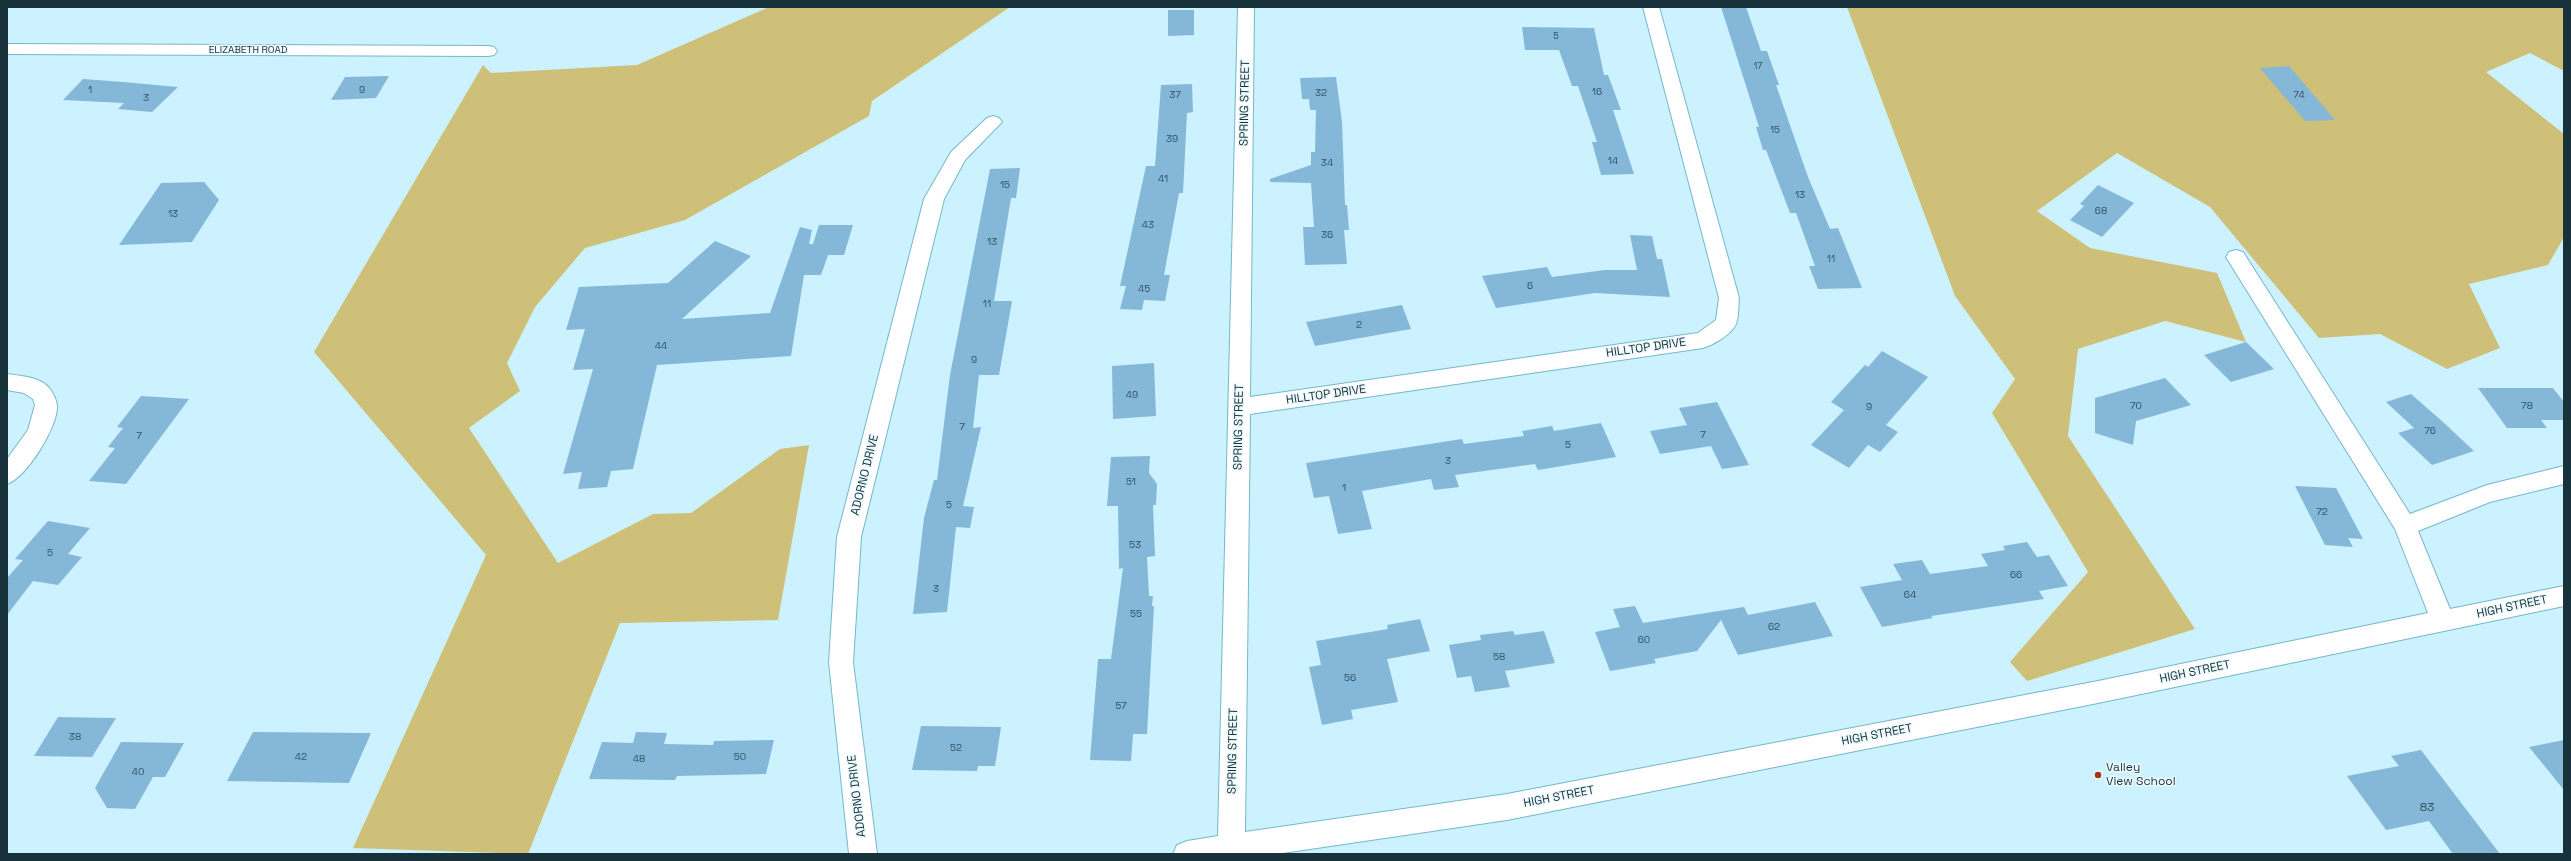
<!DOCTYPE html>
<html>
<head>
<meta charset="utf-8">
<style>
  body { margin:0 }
  #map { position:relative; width:2571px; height:861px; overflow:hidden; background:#cbf2fe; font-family:"Space Grotesk",sans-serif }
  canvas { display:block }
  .frame { position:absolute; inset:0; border:8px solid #17323a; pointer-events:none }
</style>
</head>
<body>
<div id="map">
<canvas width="2571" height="861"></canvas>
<div class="frame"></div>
</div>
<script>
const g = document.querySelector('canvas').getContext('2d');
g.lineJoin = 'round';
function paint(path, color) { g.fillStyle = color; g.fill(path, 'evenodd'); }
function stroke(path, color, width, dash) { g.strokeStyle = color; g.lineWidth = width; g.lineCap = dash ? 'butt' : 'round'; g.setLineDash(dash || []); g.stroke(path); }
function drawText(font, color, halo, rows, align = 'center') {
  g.font = font + ' "Space Grotesk",sans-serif'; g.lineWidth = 3; g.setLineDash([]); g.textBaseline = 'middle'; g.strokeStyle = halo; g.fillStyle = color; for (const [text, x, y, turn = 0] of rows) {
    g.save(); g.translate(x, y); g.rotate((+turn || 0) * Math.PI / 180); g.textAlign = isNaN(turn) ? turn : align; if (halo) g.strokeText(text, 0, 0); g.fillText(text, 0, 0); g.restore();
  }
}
const green = new Path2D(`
  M769,7h241l-138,94 -3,15 -184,104 -100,28 -50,59 -28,56 13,28 -51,37 89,135 95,-49 38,-1 89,-64 29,-4 -31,175 -158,3 -92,231 -175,-6 133,-293 -172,-203 169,-287 8,8 146,-8z
  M1847,7h717v64l-34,-18 -44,19 78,62v103l-16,28 -79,19 31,64 -53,21 -67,-35 -61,4 -109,-131 -93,-54 -80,58 53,37 127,25 29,69 -81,-21 -87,28 -10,87 127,193 -168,52 -17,-19 78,-90 -96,-159 23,-34 -60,-83z`);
const building = new Path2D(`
  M1721,7h25l15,44h6l12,34h-3l32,92 22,52 8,-1 24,60 -44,1 -9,-23h6l-19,-53h-6l-24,-63h-3l-7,-23h3z
  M1168,10h26v25l-26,1z
  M1522,27l72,1 10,47h4l13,35h-8l21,64 -33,1 -9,-33h5l-19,-56h-6l-13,-36h-34z
  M2289,66l46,54 -30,1 -45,-53z
  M389,76l-13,22 -45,2 14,-23z
  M1336,77l6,45 3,83h2l2,25h-5l3,34 -42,1 -2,-38h11l-3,-44 -41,-1v-3l41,-14v-13h4l1,-42h-6l-1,-11h-7l-2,-21z
  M83,79l40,3 55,5 -26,25 -34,-3 6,-6 -61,-3z
  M1192,84l1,28 -6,1 -4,80h-4l-15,82h6l-5,26 -21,-1 -2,10 -22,-1 6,-23h-6l26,-120h9l6,-81z
  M1020,168l-4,30h-5l-17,103h18l-13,74h-20l-6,53 8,-1 -18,79 11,1 -4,21 -14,-1 -9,85 -34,2 11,-96 10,-38h3l13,-105 40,-206z
  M204,182l15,18 -27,42 -73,3 42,-62z
  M2098,185l36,18 -32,34 -32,-17 14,-14 -4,-2z
  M819,225h34l-9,30h-16l-7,20h-17l-13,81 -134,9 -24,104 -22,2 -4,16 -29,2 4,-17 -19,2 30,-105 -20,1 12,-41 -19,1 13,-43 89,-4 47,-42 36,15 -69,63 88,-6 30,-86 12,3 -3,14h4z
  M1630,235l22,1 5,23h5l8,38 -75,-4 -99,15 -14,-32 65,-9 5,10 53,-7h32z
  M1402,305l9,24 -96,17 -9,-24z
  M2246,342l28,27 -43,13 -27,-27z
  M1882,351l46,26 -42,48 12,7 -18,20 -12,-7 -19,23 -38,-23 33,-35 -13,-8 34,-37 3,2z
  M1154,363l2,53 -43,3 -1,-53z
  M2165,378l26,27 -55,16 -3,24 -38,-12v-35z
  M2478,388h75l11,14v18h-23l6,8h-40z
  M2411,394l32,28 31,29 -42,14 -34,-32 16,-5 -28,-26z
  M141,396l48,3 -63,85 -37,-3 26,-33 -7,-1 15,-19 -6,-1z
  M1717,402l32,63 -27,4 -11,-23 -51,8 -10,-23 37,-6 -8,-17z
  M1601,423l15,34 -78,13 -3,-6 -80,11 4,12 -25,3 -3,-11 -69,12 10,38 -34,5 -9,-38 -15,2 -8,-35 156,-24 2,5 60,-8 -2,-5 30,-5 2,5z
  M1150,456l-1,17 8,11 -1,21h-3l2,51 -8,1 2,39h4l-1,10h2l-7,128h-14l-2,27 -41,-1 8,-101h13l12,-91 -4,1 -1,-63h-11l4,-49z
  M2295,486l41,2 27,51 -15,-1 5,9 -28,-2z
  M48,521l42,7 -22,26 14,3 -24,28 -25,-4 -26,34v-37l16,-18 -8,-1z
  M2027,542l10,15 12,-2 19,31 -29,5 5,8 -113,17 2,2 -51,9 -22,-40 42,-7 -9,-16 29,-4 8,14 58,-8 -7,-12 24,-4 -2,-4z
  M1815,602l18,34 -95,19 -17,-35 -24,31 -43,8 2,4 -46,8 -15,-39 25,-5 -7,-18 22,-3 8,17 101,-16 4,8z
  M1420,619l10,32 -43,8 11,43 -47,8 2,9 -31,6 -13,-58 12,-2 -5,-24 72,-12 -1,-4z
  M1513,631l2,4 29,-4 11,32 -50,8 5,16 -35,5 -4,-16 -14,2 -8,-33 32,-5 -1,-5z
  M58,717l58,1 -24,39 -58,-1z
  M921,726l80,1 -6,39h-17l-1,5 -65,-1z
  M253,732l118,1 -22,50 -122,-2z
  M636,732l31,1 -3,11 49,1 1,-4 60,-1 -8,34 -89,2 -2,4 -86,-1 13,-37 31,1z
  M2564,740v50l-35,-43z
  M121,742l63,1 -19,34h-12l-18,32 -28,-1 -12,-20z
  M2421,750l79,104h-47l-24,-33 -43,9 -39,-54 52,-10 -8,-10z`);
const minor = new Path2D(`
  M1238,7h16l-4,390 448,-64 18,-13 3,-22 -76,-291h16l80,291c-1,8 0,18 -3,26 -4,10 -23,21 -33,24l-453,66 -5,418 262,-38 591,-113 330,-68 -33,-84 -169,-272 3,-5 7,-2 7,2 167,262 77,-29 77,-19v18l-74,18 -72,29 32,78 114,-23v20l-466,97 -591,117 -231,34h-103l4,-9 10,-4 31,-5z
  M7,44l481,2 6,1 3,4 -3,4 -6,1 -481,-2z
  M993,116l6,2 3,4 -37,38 -21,39 -83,338 -8,125 24,192h-28l-20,-192 8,-125 87,-338 27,-47 36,-34z
  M7,374c14,2 34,3 43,15 3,4 7,12 7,17 1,21 -31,72 -50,78v-25l21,-29 7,-25 -2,-6 -9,-6 -17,-3z`);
const markers = [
  [2098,775,4,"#9e380f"]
];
const farNumbernames = [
  ["5",1556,37],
  ["17",1758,67]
];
const farStreetnames = [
  ["ELIZABETH ROAD",248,50]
];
const numberNames = [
  ["1",90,90],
  ["9",362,90],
  ["16",1597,92],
  ["32",1321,93],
  ["37",1175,95],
  ["74",2299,95],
  ["3",146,98],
  ["15",1775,130],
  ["39",1172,139],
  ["14",1613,161],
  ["34",1327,163],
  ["41",1163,179],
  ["15",1005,185],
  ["13",1800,195],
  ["68",2101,211],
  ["13",173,214],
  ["43",1148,225],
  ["36",1327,235],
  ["13",992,242],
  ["11",1831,259],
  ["6",1530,286],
  ["45",1144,289],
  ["11",987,304],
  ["2",1359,325],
  ["44",661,346],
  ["9",974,360],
  ["49",1132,395],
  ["70",2136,406],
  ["78",2527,406],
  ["9",1869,407],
  ["7",962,427],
  ["76",2430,431],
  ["7",1703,435],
  ["7",139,436],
  ["5",1568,445],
  ["3",1448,461],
  ["51",1131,482],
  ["1",1344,488],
  ["5",949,505],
  ["72",2322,512],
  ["53",1135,545],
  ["5",50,553],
  ["66",2016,575],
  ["3",936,589],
  ["64",1910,595],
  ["55",1136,614],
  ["62",1774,627],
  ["60",1644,640],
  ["58",1499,657],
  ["56",1350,678],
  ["57",1121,706],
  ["38",75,737],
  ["52",956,748],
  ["42",301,757],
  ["50",740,757],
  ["48",639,759],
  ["40",138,772]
];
const streetNames = [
  ["SPRING STREET",1245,103,-89],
  ["HILLTOP DRIVE",1646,348,-8],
  ["HILLTOP DRIVE",1326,395,-8],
  ["SPRING STREET",1239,427,-89],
  ["ADORNO DRIVE",865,475,-76],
  ["HIGH STREET",2512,607,-12],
  ["HIGH STREET",2195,672,-12],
  ["HIGH STREET",1877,735,-11],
  ["SPRING STREET",1233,751,-89],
  ["ADORNO DRIVE",857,796,-97],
  ["HIGH STREET",1559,797,-11]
];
const poiNames = [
  ["Valley",2106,768],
  ["View School",2106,782]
];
const nearNumbernames = [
  ["83",2427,808]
];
paint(green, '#cec079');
paint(building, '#85b7d9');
stroke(minor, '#76b7cb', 2);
paint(minor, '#fff');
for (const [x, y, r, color] of markers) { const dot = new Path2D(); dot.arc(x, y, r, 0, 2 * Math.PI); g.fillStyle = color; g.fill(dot); stroke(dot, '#edfafe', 1.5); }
drawText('9px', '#325362', null, farNumbernames);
drawText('10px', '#17323a', '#edfafe', farStreetnames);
drawText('10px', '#325362', null, numberNames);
drawText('12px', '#17323a', '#edfafe', streetNames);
drawText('12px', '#17323a', '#edfafe', poiNames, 'left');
drawText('12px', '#325362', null, nearNumbernames);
</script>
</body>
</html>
